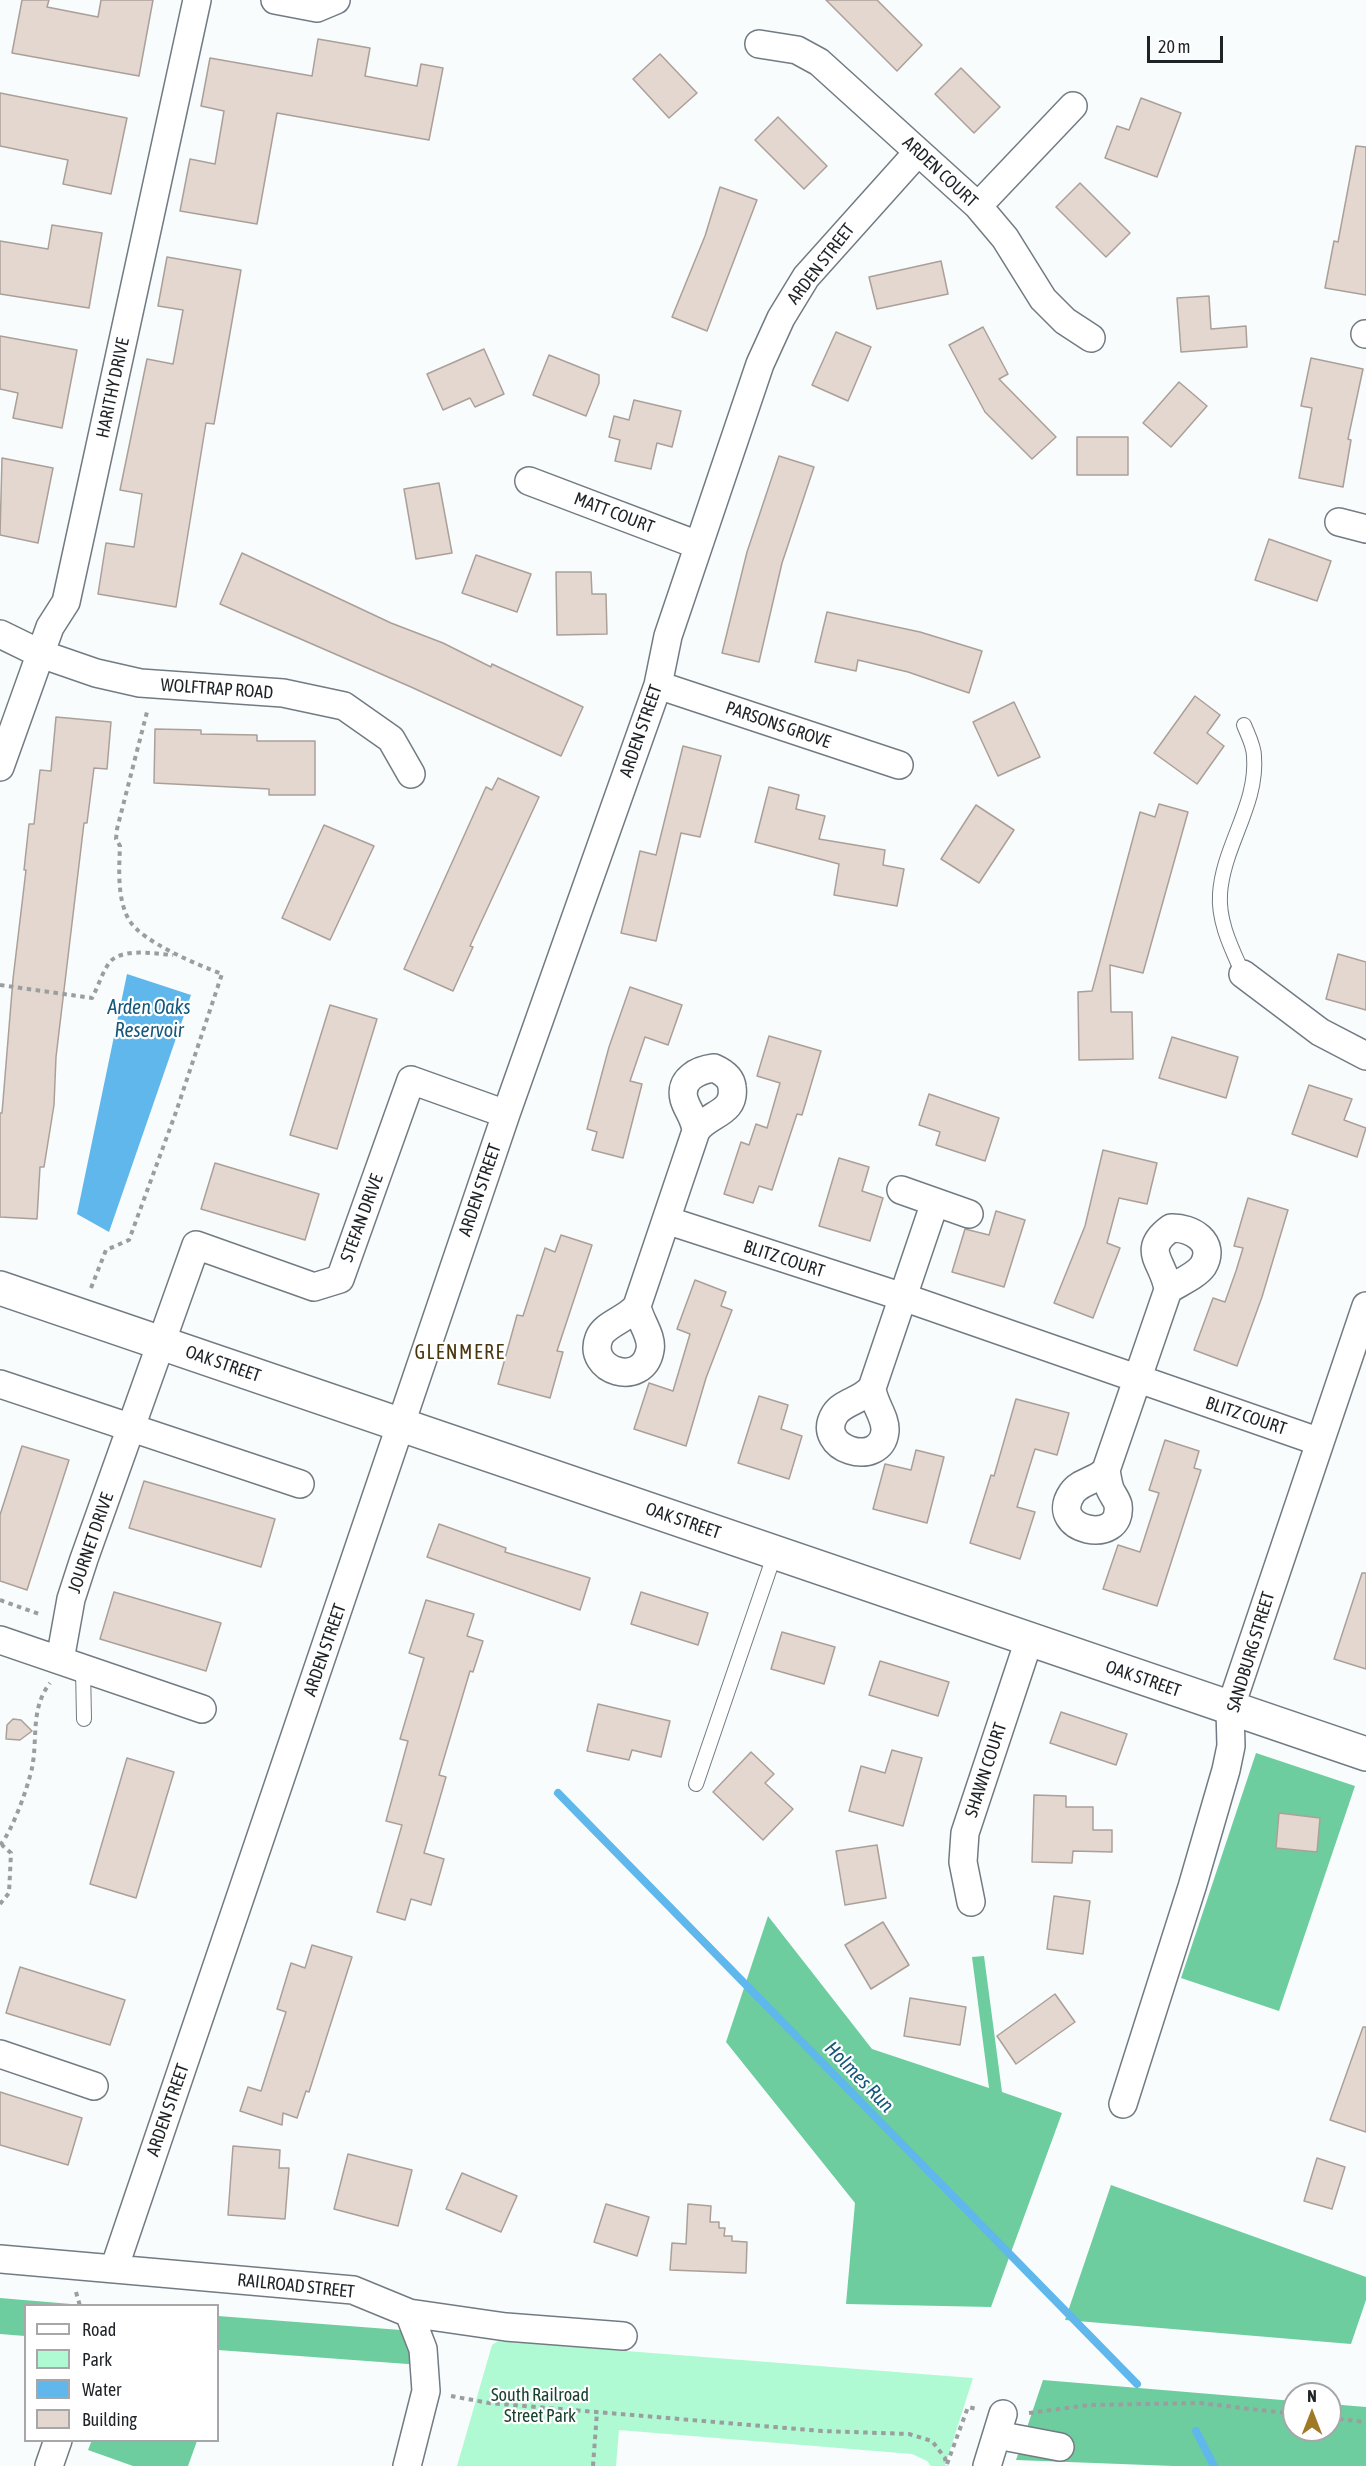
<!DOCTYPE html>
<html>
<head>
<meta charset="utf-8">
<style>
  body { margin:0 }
  #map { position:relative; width:1366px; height:2466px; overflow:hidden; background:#f9fcfd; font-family:"Asap Condensed",sans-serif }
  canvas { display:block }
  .legend { position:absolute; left:24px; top:2304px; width:195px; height:138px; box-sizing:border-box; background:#fff; border:2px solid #a5a7a8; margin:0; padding:8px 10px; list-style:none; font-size:18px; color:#1f2326 }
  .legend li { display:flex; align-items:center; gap:12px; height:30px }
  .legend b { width:30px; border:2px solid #a5a7a8 }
  .north { position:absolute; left:1282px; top:2382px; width:60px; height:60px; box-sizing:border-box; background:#fff; border:2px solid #a5a7a8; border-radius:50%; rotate:0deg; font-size:16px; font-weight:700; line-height:24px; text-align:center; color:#1f2326 }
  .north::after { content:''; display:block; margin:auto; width:21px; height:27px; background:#9f7926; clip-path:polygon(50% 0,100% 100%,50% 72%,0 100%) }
  .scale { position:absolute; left:1147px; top:36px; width:76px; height:27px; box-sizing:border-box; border:3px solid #1f2326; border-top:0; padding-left:8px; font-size:18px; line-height:21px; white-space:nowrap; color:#1f2326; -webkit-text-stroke:4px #fff; paint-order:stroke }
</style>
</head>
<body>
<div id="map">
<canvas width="1366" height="2466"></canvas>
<ul class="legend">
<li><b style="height:8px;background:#fff"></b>Road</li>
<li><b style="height:16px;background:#b0fad3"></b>Park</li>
<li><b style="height:16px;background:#5fb7eb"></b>Water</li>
<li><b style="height:16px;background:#e3d7d0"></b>Building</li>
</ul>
<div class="north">N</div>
<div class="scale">20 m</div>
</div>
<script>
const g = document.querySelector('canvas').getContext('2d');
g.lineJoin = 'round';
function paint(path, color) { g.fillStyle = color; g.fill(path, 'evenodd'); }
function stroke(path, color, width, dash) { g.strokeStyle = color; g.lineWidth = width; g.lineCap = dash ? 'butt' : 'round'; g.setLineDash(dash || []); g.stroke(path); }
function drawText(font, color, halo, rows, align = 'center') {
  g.font = font + ' "Asap Condensed",sans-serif'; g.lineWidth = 4.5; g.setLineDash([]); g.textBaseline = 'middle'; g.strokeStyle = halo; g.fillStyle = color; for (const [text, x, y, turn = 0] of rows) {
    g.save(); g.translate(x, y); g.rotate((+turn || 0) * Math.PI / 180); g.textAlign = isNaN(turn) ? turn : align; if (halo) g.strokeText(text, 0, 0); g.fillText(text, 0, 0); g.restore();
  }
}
const green = new Path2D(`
  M498,2341l475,37 -28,88h-14l-4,-5 -15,-7 -293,-24 -3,36h-159l35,-121z`);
const forest = new Path2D(`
  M1256,1753l99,33 -76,225 -98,-33z
  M768,1916l104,133 117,39 -17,-131 12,-1 18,136 60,21 -71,194 -145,-3 9,-101 -129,-161z
  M1111,2185l255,92v23l-15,44 -286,-24z
  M0,2298l83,7 -57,1 -1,30 -25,-2z
  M218,2316l209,16 -6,33 -203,-15z
  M1043,2380l251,21v29h36v-26l36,3v59h-193l-157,-6z
  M92,2440h105v1l-9,25h-55l-45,-16z`);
const water = new Path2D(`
  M127,974l64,21 -82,237 -32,-18z`);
const stream = new Path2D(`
  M558,1793l579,591
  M1196,2431l18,35`);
const building = new Path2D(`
  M22,0h27l-2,7 51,10 3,-17h52l-14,76 -127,-23z
  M826,0h51l45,45 -25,26z
  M318,39l52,9 -5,28 52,10 4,-22 22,4 -14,72 -152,-27 -20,111 -77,-13 10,-52 25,5 9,-53 -23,-5 9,-48 102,18z
  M660,54l37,39 -28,25 -36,-39z
  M961,68l39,39 -26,26 -39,-39z
  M0,93l127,25 -16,76 -48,-10 5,-24 -68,-14z
  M1141,98l40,15 -24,64 -52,-19 12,-32 12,4z
  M778,117l49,49 -23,23 -49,-49z
  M1356,146l10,1v148l-41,-7 9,-47 4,1z
  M1080,183l50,50 -24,24 -50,-50z
  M720,187l37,13 -50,131 -35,-14 33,-81z
  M52,225l50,8 -13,75 -89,-14v-53l48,8z
  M167,257l74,13 -27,154 -8,-1 -30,184 -78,-13 8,-51 28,4 8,-53 -22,-4 27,-131 26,5 10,-54 -25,-4z
  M941,261l7,33 -71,15 -8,-32z
  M1209,296l2,33 35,-3 1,21 -66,5 -4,-54z
  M983,327l25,47 -9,5 57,58 -24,22 -47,-47 -36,-67z
  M836,332l35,15 -23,54 -36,-16z
  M0,336l77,14 -15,78 -49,-10 5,-25 -18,-4z
  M484,349l20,45 -29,13 -5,-9 -27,12 -16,-36z
  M549,355l50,20v8l-13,33 -53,-21z
  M1311,358l52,11 -15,70 3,1 -8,47 -44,-9 13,-70 -11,-2z
  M1179,382l28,24 -36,41 -28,-24z
  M634,400l47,11 -9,36 -15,-4 -6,26 -36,-8 5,-21 -11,-3 5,-21 15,4z
  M1077,437h51v38h-51z
  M779,456l35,11 -32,96 -23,99 -37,-9 25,-101z
  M2,458l51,10 -15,75 -38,-8z
  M439,483l13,70 -36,6 -12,-70z
  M1269,539l62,22 -14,40 -62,-21z
  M242,553l149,70 52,20 48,24 1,-3 91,43 -22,49 -150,-69 -191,-83z
  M476,555l55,19 -14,38 -55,-19z
  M556,572h35l1,22h14l1,40 -50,1z
  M827,612l93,20 62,19 -13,42 -61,-21 -50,-12 -2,11 -41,-9z
  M1195,696l25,19 -13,18 17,13 -27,38 -43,-31z
  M1014,702l26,55 -42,19 -25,-54z
  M56,717l55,5 -4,47 -13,-1 -7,55h-3l-28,234 -2,48 -10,62h-4l-3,52 -37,-2v-104h2l11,-134 13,-109h-2l5,-46h5l6,-54 11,1z
  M155,729l46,1v4l56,1v6h58v54h-46v-6l-115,-6z
  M683,746l38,10 -21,81 -19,-4 -25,108 -35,-8 19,-82 16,4z
  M498,778l41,19 -69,149 3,1 -20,44 -49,-22 82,-182 6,3z
  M769,787l30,8 -3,14 29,7 -6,23 66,11 -2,15 21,4 -7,37 -63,-11 5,-31 -84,-22z
  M1159,804l29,8 -45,161 -33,-8 1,47h21l1,47 -54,1 -1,-68 14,-1 48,-179 15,5z
  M976,805l38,25 -35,53 -38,-24z
  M324,825l50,21 -44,94 -48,-22z
  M1338,954l28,8v48l-40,-11z
  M630,987l52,18 -14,40 -23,-8 -15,44 12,3 -19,74 -31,-8 5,-18 -10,-3 22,-82z
  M330,1005l47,14 -40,130 -47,-14z
  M769,1036l52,15 -19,64 -5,-1 -25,76 -13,-4 -6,17 -29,-9 17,-52 8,3 7,-21 11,4 13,-45 -23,-7z
  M1172,1037l66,20 -12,41 -67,-20z
  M1309,1085l43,14 -8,21 22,8 -9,29 -65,-23z
  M929,1094l70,24 -14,43 -49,-16 4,-13 -21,-7z
  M1103,1150l54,13 -10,41 -28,-6 -12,45 13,5 -27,70 -39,-15 31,-77z
  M839,1158l30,9 -7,24 21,7 -13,43 -51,-15z
  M215,1163l104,31 -14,46 -104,-31z
  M1248,1198l40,12 -26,87 -25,69 -43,-16 19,-52 12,4 11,-31 7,-23 -9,-2z
  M996,1211l29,9 -21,67 -52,-15 13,-43 24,6z
  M561,1235l31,10 -35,106 6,1 -13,46 -52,-14 19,-69 6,1 22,-68 10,4z
  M695,1280l31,12 -5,14 11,4 -26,68 -20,68 -52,-17 15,-46 24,8 17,-57 -13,-5z
  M759,1396l29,9 -7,24 21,7 -13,43 -51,-16z
  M1016,1399l53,14 -12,42 -22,-6 -18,58 18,5 -15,47 -50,-16 21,-68 3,1z
  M1165,1440l34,11 -5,17 7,2 -44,136 -54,-17 15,-44 22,7 19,-59 -10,-3z
  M22,1446l47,14 -42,130 -27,-9v-66z
  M916,1450l28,7 -17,66 -54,-14 12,-45 26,6z
  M144,1481l131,38 -14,48 -132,-39z
  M439,1524l67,24 -1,4 85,26 -10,32 -153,-53z
  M1362,1573h4v96l-32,-10z
  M114,1592l107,31 -15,48 -106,-32z
  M641,1592l67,21 -10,32 -67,-21z
  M426,1600l48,14 -7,22 16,5 -10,31 -3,-1 -31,104 7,2 -22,76 20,6 -13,46 -20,-6 -6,21 -28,-8 25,-87 -16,-4 22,-80 -8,-2 24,-81 -15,-5z
  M782,1632l53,15 -11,37 -53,-15z
  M880,1661l69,21 -11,34 -69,-21z
  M598,1704l72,17 -9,36 -29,-7 -3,10 -42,-9z
  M1061,1712l66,22 -11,31 -66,-22z
  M13,1719l8,1 11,11 -12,9 -14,-1 1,-14z
  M892,1750l30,8 -19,68 -54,-15 12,-45 24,7z
  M751,1752l23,22 -9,9 28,26 -30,31 -50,-48z
  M127,1758l47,14 -38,126 -46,-14z
  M1034,1795l32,1v11h27v23h19v22l-39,-1 -1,12 -40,-1z
  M1279,1813l41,5 -3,34 -41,-4z
  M877,1845l9,53 -41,7 -9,-54z
  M1054,1896l36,5 -7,53 -36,-5z
  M883,1922l26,43 -38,24 -26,-44z
  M312,1945l40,12 -43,135 -3,-1 -9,27 -14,-5 -1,12 -42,-14 8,-24 13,4 25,-79 -9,-3 14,-46 14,5z
  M20,1967l105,33 -15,45 -104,-32z
  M1055,1994l20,28 -59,42 -19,-28z
  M910,1998l56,9 -6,38 -56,-9z
  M1363,2027h3v105l-36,-12z
  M0,2092l82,26 -14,47 -68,-20z
  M233,2146l47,4 -1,18h10l-4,51 -57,-4z
  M348,2154l64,16 -14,56 -64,-17z
  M1317,2158l28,9 -13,42 -28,-8z
  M462,2173l55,23 -16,36 -55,-23z
  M606,2204l43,13 -12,39 -43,-14z
  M688,2204l23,2 -1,16h9v6h6l-1,8h8v5l15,1 -1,31 -76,-3 2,-27 14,1z`);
const path = new Path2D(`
  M0,985l92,13c6,-11 10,-25 17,-35 12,-16 46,-9 64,-8
  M91,1288l15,-38 23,-10 47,-128 46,-138c-24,-9 -80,-32 -93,-54 -12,-21 -10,-51 -9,-74l-4,-7 1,-10 31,-121
  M0,1600l42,15
  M0,1845c12,-13 28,-58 32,-77 6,-30 -2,-59 18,-85
  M0,1904l9,-11 2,-40 -9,-8
  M76,2292l4,14
  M451,2396l38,7 333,28 87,3 23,7 13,17 1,8
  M1029,2413l60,-8 111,-2 94,11
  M1330,2418l36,4
  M947,2464l21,-57 9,2
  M593,2466l4,-54`);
const service = new Path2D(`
  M1243,974c-11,-25 -25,-52 -23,-80 3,-48 38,-89 34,-138 0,-10 -6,-21 -10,-31
  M83,1668l1,51
  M696,1784l79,-231`);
const minor = new Path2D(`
  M275,0l42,8 19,-8
  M759,44l38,6 22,12 159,144 27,32 38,61 22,22 26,17
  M978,206l95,-100
  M1365,334h1
  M529,481l169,64
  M1339,522l27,7
  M0,634l41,20 55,19 44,10 143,10 61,13 47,33 20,35
  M658,685l241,80
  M0,767l50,-140 16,-25 131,-602
  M1243,974l77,58 46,24
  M714,1068c9,4 17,9 18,19 4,27 -24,26 -36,44 -1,-13 -9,-21 -12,-32 -5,-20 14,-29 30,-31z
  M901,1190l68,24
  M666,1220l237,77 417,145
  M1171,1228c20,-1 46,14 32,38 -7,10 -25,17 -35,24 -3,-28 -29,-39 3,-62z
  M637,1306c2,14 16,30 13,44 -7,39 -64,21 -51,-12 5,-14 29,-19 38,-32z
  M637,1306l59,-175
  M0,1384l300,100
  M872,1388l63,-186
  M872,1388c1,15 14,29 13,43 -4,39 -72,18 -50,-17 8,-12 26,-13 37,-26z
  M1106,1470l62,-180
  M1106,1470c1,6 2,13 4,19 2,5 7,11 8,16 6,42 -72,26 -46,-12 8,-12 25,-12 34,-23z
  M0,1640l202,69
  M60,1660l11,-61 13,-40 112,-314 118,42 26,-8 71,-199 95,34
  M971,1902l-8,-40 2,-29 64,-193
  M0,2054l94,32
  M1123,2104l69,-217 34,-117 5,-24 -1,-37 136,-403
  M0,2259l353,31 56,23 97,14 117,9
  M114,2269l392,-1155 152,-429 10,-49 92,-272 21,-46 25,-41 112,-125
  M997,2435l63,12
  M49,2466l9,-26
  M407,2466l19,-75 -3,-42 -14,-36
  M987,2466l16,-52`);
const tertiary = new Path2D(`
  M0,1288l1366,466`);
const streetNames = [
  ["ARDEN COURT",940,172,43],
  ["ARDEN STREET",821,264,-52],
  ["HARITHY DRIVE",113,388,-78],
  ["MATT COURT",614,513,21],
  ["WOLFTRAP ROAD",217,689,4],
  ["PARSONS GROVE",778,725,19],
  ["ARDEN STREET",641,731,-71],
  ["ARDEN STREET",480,1190,-71],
  ["STEFAN DRIVE",362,1218,-70],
  ["BLITZ COURT",784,1259,18],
  ["OAK STREET",223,1364,19],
  ["BLITZ COURT",1246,1416,19],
  ["OAK STREET",683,1521,19],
  ["JOURNET DRIVE",91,1543,-71],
  ["ARDEN STREET",325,1650,-71],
  ["SANDBURG STREET",1251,1652,-73],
  ["OAK STREET",1143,1679,19],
  ["SHAWN COURT",986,1770,-72],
  ["ARDEN STREET",168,2110,-71],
  ["RAILROAD STREET",296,2286,6]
];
const parkNames = [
  ["South Railroad",540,2395],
  ["Street Park",540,2416]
];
const waterNames = [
  ["Arden Oaks",149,1008],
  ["Reservoir",149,1031],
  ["Holmes Run",859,2077,46]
];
const neighbourhoodNames = [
  ["GLENMERE",460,1353]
];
paint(green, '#b0fad3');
paint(forest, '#6ecd9f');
paint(water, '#5fb7eb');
stroke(stream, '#5fb7eb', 8);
paint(building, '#e3d7d0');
stroke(building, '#aba099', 1.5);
stroke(service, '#727b83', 16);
stroke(minor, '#727b83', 30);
stroke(tertiary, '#727b83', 36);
stroke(path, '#9a9e9f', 4, [4.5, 4.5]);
stroke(service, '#fff', 14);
stroke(minor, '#fff', 27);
stroke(tertiary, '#fff', 33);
drawText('18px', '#1f2326', '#fff', streetNames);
drawText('18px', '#19422f', '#fff', parkNames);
drawText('italic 20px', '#14587b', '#fff', waterNames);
g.letterSpacing = '1.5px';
drawText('20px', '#493710', '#fff', neighbourhoodNames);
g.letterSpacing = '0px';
</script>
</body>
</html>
